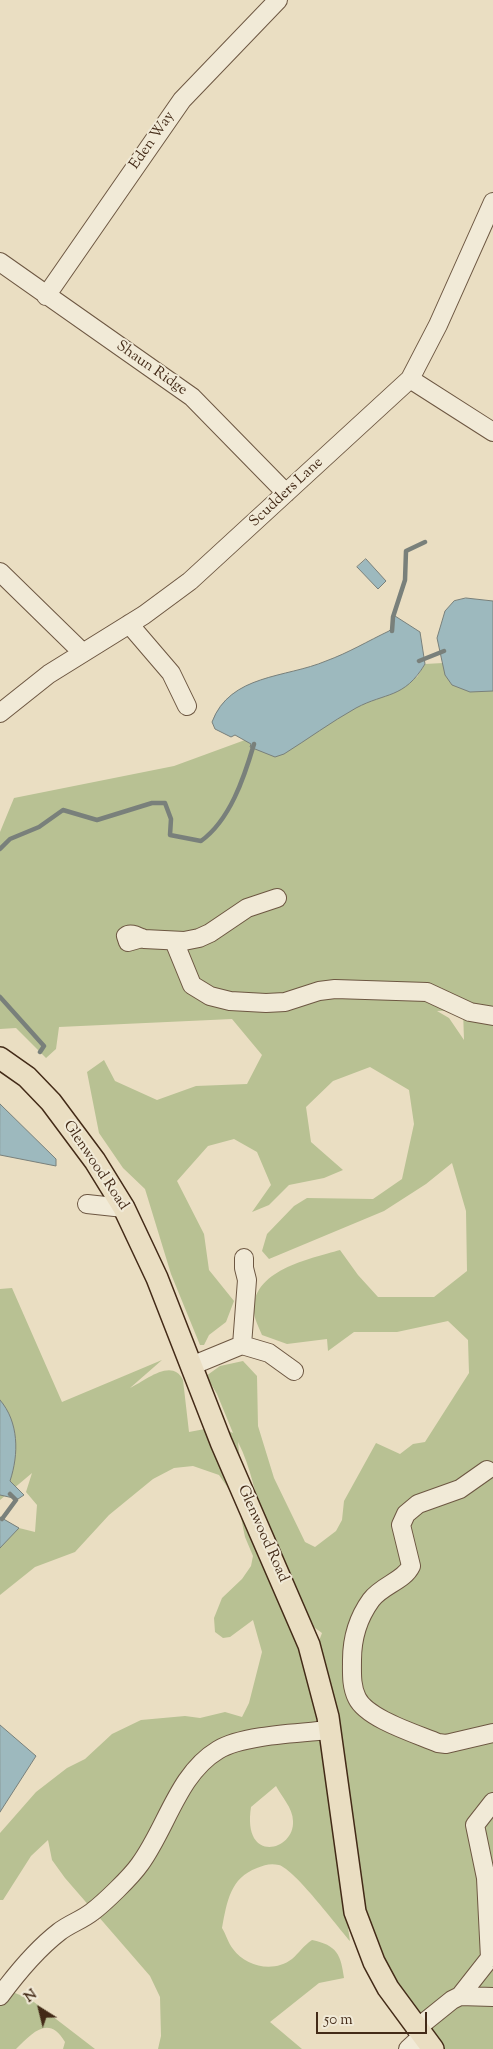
<!DOCTYPE html>
<html>
<head>
<meta charset="utf-8">
<style>
  body { margin:0 }
  #map { position:relative; width:493px; height:2049px; overflow:hidden; background:#eadec2; font-family:"Sorts Mill Goudy",serif }
  canvas { display:block }
  .north { position:absolute; left:15px; top:1984px; width:50px; height:50px; -webkit-text-stroke:4px #f1ead7; paint-order:stroke; rotate:324deg; font-size:14px; font-weight:700; line-height:20px; text-align:center; color:#432a17 }
  .north::after { content:''; display:block; margin:auto; width:18px; height:22px; background:#432a17; clip-path:polygon(50% 0,100% 100%,50% 72%,0 100%) }
  .scale { position:absolute; left:316px; top:2012px; width:111px; height:22px; box-sizing:border-box; border:2px solid #432a17; border-top:0; padding-left:6px; font-size:15px; line-height:18px; white-space:nowrap; color:#432a17; -webkit-text-stroke:4px #f1ead7; paint-order:stroke }
</style>
</head>
<body>
<div id="map">
<canvas width="493" height="2049"></canvas>
<div class="north">N</div>
<div class="scale">50 m</div>
</div>
<script>
const g = document.querySelector('canvas').getContext('2d');
g.lineJoin = 'round';
function paint(path, color) { g.fillStyle = color; g.fill(path, 'evenodd'); }
function stroke(path, color, width, dash) { g.strokeStyle = color; g.lineWidth = width; g.lineCap = dash ? 'butt' : 'round'; g.setLineDash(dash || []); g.stroke(path); }
function drawText(font, color, halo, rows, align = 'center') {
  g.font = font + ' "Sorts Mill Goudy",serif'; g.lineWidth = 4; g.setLineDash([]); g.textBaseline = 'middle'; g.strokeStyle = halo; g.fillStyle = color; for (const [text, x, y, turn = 0] of rows) {
    g.save(); g.translate(x, y); g.rotate((+turn || 0) * Math.PI / 180); g.textAlign = isNaN(turn) ? turn : align; if (halo) g.strokeText(text, 0, 0); g.fillText(text, 0, 0); g.restore();
  }
}
const green = new Path2D(`
  M493,649v1400h-52l-64,-94 -14,-50 -44,-264 3,-8 -14,-10 6,79 36,239c-14,-16 -55,-71 -71,-76 -9,-2 -14,0 -22,3 -27,10 -30,34 -35,60 4,6 6,15 11,21 13,18 41,24 59,10 7,-6 11,-13 20,-19 25,5 29,15 32,38l-25,5 -49,39 32,27h-144l3,-13 -1,-39 -10,-21 -85,-98 -13,-18 -4,-20 -17,16 -28,44h-3v-67l36,-41 31,-24 18,-9 27,-25 29,-14 44,-4 15,2 25,-6 17,5 7,-14 13,-51 -9,-32 -23,17 -7,1 -8,-6 -1,-14 8,-20 20,-19 9,-13 2,-10 -8,-19 -7,-34 -12,-18 -7,-10 -26,-9 -19,2 -21,11 -44,36 -34,37 -40,15 -35,28v-78l19,11 16,4 2,-27 -11,-13 6,-19 -32,27v-211l12,-1 50,114 100,-42 -32,28c15,-7 42,-31 53,-8l6,52c16,-3 30,-7 44,1l-16,-39 -11,-18 14,-10 23,-5 14,15 1,50 16,52 31,64 10,5 21,-16 6,-11 2,-19 32,-58 24,11 13,-10 12,-2 44,-69 -1,-33 -20,-19 -51,11h-43l-26,19 -1,-12 -40,5 -25,-9c-3,-7 -7,-15 -8,-22 -4,-43 56,-54 86,-63l18,25 20,22h56l33,-26 -1,-60 -14,-48 -26,21 -42,27 -115,48 -7,-8 5,-17 27,-28 13,-8 66,1 29,-20 12,-55 -5,-34 -39,-23 -37,14 -27,26 5,35 32,28 -19,8 -35,7 -20,20 -17,7 19,-27 -14,-33 -23,-13 -26,7 -31,35 27,53 5,36 25,31 -8,21 -17,13 -5,10h-4l-29,-71 -26,-85 -22,-21 -24,-35 -12,-61 17,-12 11,21 42,19 39,-14 51,-2 15,-29 -30,-36 -173,8 -3,22 -10,9 -30,-30 -16,1v-197l14,-34 160,-32 243,-89 8,-13 18,-1v3zM463,1010l1,30 -15,-22 -12,-7zM238,1442c13,25 17,53 26,80l-24,-61zM276,1786c5,10 17,22 17,35 2,30 -51,44 -42,-14z
  M0,1987l30,12 65,50h-32l2,-7c-16,-28 -33,-9 -49,7h-16z`);
const water = new Path2D(`
  M366,559l20,22 -8,8 -21,-22z
  M466,598l27,3v90l-23,1 -18,-7 -7,-10 -8,-37 8,-27 9,-10z
  M395,616l25,16 5,32c-21,35 -39,28 -69,44 -25,14 -48,31 -72,46l-9,3 -25,-10 1,-3 -16,-9 -4,2 -16,-8 -3,-7c18,-48 74,-44 114,-61 22,-8 42,-20 63,-30l4,-4v-10z
  M0,1104l56,55v7l-56,-11z
  M0,1400c19,22 19,54 10,81l14,14 -6,4 -18,-4z
  M0,1517l19,11 -19,20z
  M0,1725l36,31 -36,56z`);
const stream = new Path2D(`
  M392,631l1,-14 12,-37 1,-29 19,-9
  M419,661l25,-10
  M0,849l10,-10 29,-12 24,-17 34,10 55,-17h13l6,16 -1,16 31,6c29,-21 43,-63 53,-97
  M0,997l44,49 -4,6
  M2,1519l14,-19 -6,-6`);
const minor = new Path2D(`
  M0,262l192,135 94,96
  M46,296l136,-196 96,-100
  M410,379l83,53
  M0,572l83,81
  M129,624l42,49 16,33
  M0,713l49,-39 95,-59 46,-34 220,-202 28,-54 55,-123
  M142,938l-14,4 -2,-6c5,-4 12,1 18,3l40,2 15,-3 11,-5 37,-25 30,-10
  M174,941l18,44 18,11 20,5 36,2 19,-1 34,-11 16,-2 92,3 43,20 23,4
  M87,1204l37,4
  M242,1345l5,-65 -3,-12v-10
  M191,1366l51,-21 27,8 25,18
  M487,1470l-27,19 -42,15 -12,10 -5,11 10,41c-7,15 -29,19 -40,34 -13,18 -19,38 -19,60 0,13 -1,26 5,38 10,21 60,36 81,45l8,1 47,-11
  M490,1958l-4,-80 -11,-53 18,-23
  M0,1996c17,-23 37,-47 59,-64 10,-8 23,-12 33,-20 12,-9 39,-35 48,-48 27,-37 38,-90 78,-114 24,-15 83,-17 112,-20
  M460,1996l33,-42
  M416,2029l36,-29 8,-4 33,1
  M408,2049l14,-13`);
const major = new Path2D(`
  M0,1058l27,19 24,25 44,59 29,47 33,70 64,164 88,203 19,72 27,195 19,50 14,26 45,61`);
const streetNames = [
  ["Eden Way",153,141,-55],
  ["Shaun Ridge",151,369,35],
  ["Scudders Lane",287,493,-43],
  ["Glenwood Road",95,1166,56],
  ["Glenwood Road",262,1534,66]
];
paint(green, '#b8c193');
paint(water, '#9db9be');
stroke(water, '#79807b', 1);
stroke(stream, '#79807b', 4.5);
stroke(minor, '#6d5742', 20);
stroke(major, '#432a17', 24);
stroke(minor, '#f1ead7', 18);
stroke(major, '#eadec2', 21);
drawText('15px', '#432a17', '#f1ead7', streetNames);
</script>
</body>
</html>
